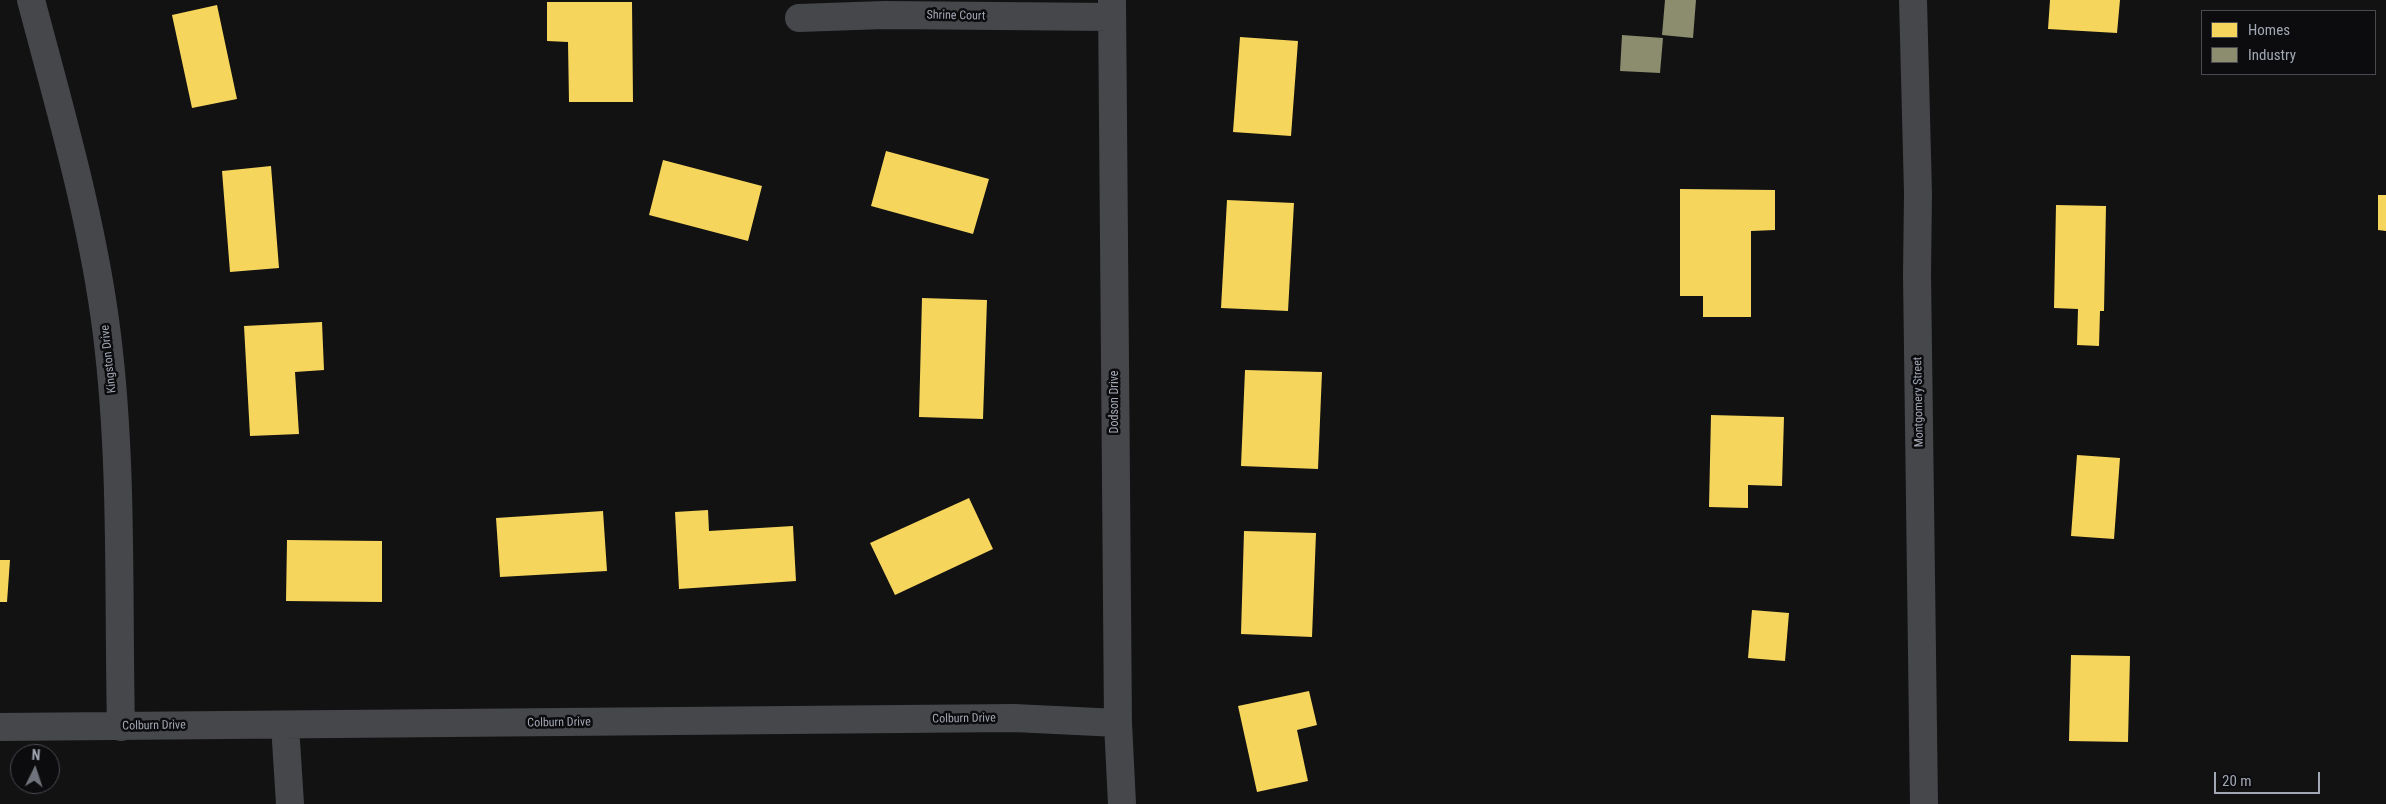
<!DOCTYPE html>
<html>
<head>
<meta charset="utf-8">
<style>
  body { margin:0 }
  #map { position:relative; width:2386px; height:804px; overflow:hidden; background:#121212; font-family:"Roboto Condensed",sans-serif }
  canvas { display:block }
  .legend { position:absolute; left:2201px; top:10px; width:175px; height:65px; box-sizing:border-box; background:#0c0c0e; border:1px solid #484a50; margin:0; padding:6px 9px; list-style:none; font-size:15px; color:#a2a7b4 }
  .legend li { display:flex; align-items:center; gap:10px; height:25px }
  .legend b { width:25px; border:1px solid #484a50 }
  .north { position:absolute; left:10px; top:744px; width:50px; height:50px; box-sizing:border-box; background:#0c0c0e; border:1px solid #484a50; border-radius:50%; rotate:4deg; font-size:14px; font-weight:700; line-height:20px; text-align:center; color:#a2a7b4 }
  .north::after { content:''; display:block; margin:auto; width:18px; height:22px; background:#70737b; clip-path:polygon(50% 0,100% 100%,50% 72%,0 100%) }
  .scale { position:absolute; left:2214px; top:772px; width:106px; height:22px; box-sizing:border-box; border:2px solid #a2a7b4; border-top:0; padding-left:6px; font-size:15px; line-height:18px; white-space:nowrap; color:#a2a7b4; -webkit-text-stroke:4px #0c0c0e; paint-order:stroke }
</style>
</head>
<body>
<div id="map">
<canvas width="2386" height="804"></canvas>
<ul class="legend">
<li><b style="height:14px;background:#f6d55c"></b>Homes</li>
<li><b style="height:14px;background:#8c8c6e"></b>Industry</li>
</ul>
<div class="north">N</div>
<div class="scale">20 m</div>
</div>
<script>
const g = document.querySelector('canvas').getContext('2d');
g.lineJoin = 'round';
function paint(path, color) { g.fillStyle = color; g.fill(path, 'evenodd'); }
function stroke(path, color, width, dash) { g.strokeStyle = color; g.lineWidth = width; g.lineCap = dash ? 'butt' : 'round'; g.setLineDash(dash || []); g.stroke(path); }
function drawText(font, color, halo, rows, align = 'center') {
  g.font = font + ' "Roboto Condensed",sans-serif'; g.lineWidth = 5; g.setLineDash([]); g.textBaseline = 'middle'; g.strokeStyle = halo; g.fillStyle = color; for (const [text, x, y, turn = 0] of rows) {
    g.save(); g.translate(x, y); g.rotate((+turn || 0) * Math.PI / 180); g.textAlign = isNaN(turn) ? turn : align; if (halo) g.strokeText(text, 0, 0); g.fillText(text, 0, 0); g.restore();
  }
}
const homes = new Path2D(`
  M2050,0h70l-3,33 -69,-4z
  M547,2h85l1,100h-64l-1,-60 -21,-1z
  M217,5l20,94 -45,9 -20,-93z
  M1240,37l58,4 -7,95 -58,-4z
  M886,151l103,28 -16,55 -102,-28z
  M663,160l99,26 -14,55 -99,-26z
  M271,166l8,102 -49,4 -8,-101z
  M1680,189l95,1v40l-24,1v86h-48v-21h-23z
  M2378,195h8v36l-8,-1z
  M1227,200l67,3 -6,108 -67,-3z
  M2056,205l50,1 -2,105h-4l-1,35 -22,-1 1,-36 -24,-1z
  M922,298l65,2 -4,119 -64,-2z
  M322,322l2,48 -29,2 4,62 -49,2 -6,-110z
  M1245,370l77,2 -4,97 -77,-3z
  M1711,415l73,2 -2,69 -34,-1v23l-39,-1z
  M2077,455l43,3 -6,81 -43,-3z
  M969,498l24,51 -98,46 -25,-52z
  M708,510l1,21 84,-5 3,55 -117,8 -4,-77z
  M603,511l4,60 -107,6 -4,-59z
  M1244,531l72,2 -4,104 -71,-3z
  M287,540l95,1v61l-96,-1z
  M0,560h10l-3,42h-7z
  M1752,610l37,3 -4,48 -37,-3z
  M2071,655l59,1 -2,86 -59,-1z
  M1309,691l8,34 -20,5 11,51 -51,11 -19,-86z`);
const industry = new Path2D(`
  M1665,0h31l-3,38 -31,-3z
  M1622,35l41,3 -3,35 -40,-2z`);
const minor = new Path2D(`
  M31,0c29,110 62,221 76,335 16,129 11,261 14,392
  M1112,0l6,723 4,81
  M1913,0l5,193 -1,81 7,530
  M799,18l85,-3 228,2
  M285,725l5,79
  M0,727l1014,-9 104,5`);
const streetNames = [
  ["Shrine Court",956,16,1],
  ["Kingston Drive",109,359,-96],
  ["Dodson Drive",1115,402,-90],
  ["Montgomery Street",1919,402,-91],
  ["Colburn Drive",964,719,-1],
  ["Colburn Drive",559,723,-1],
  ["Colburn Drive",154,726,-1]
];
paint(homes, '#f6d55c');
paint(industry, '#8c8c6e');
stroke(minor, '#46474b', 28);
drawText('12px', '#a2a7b4', '#0c0c0e', streetNames);
</script>
</body>
</html>
